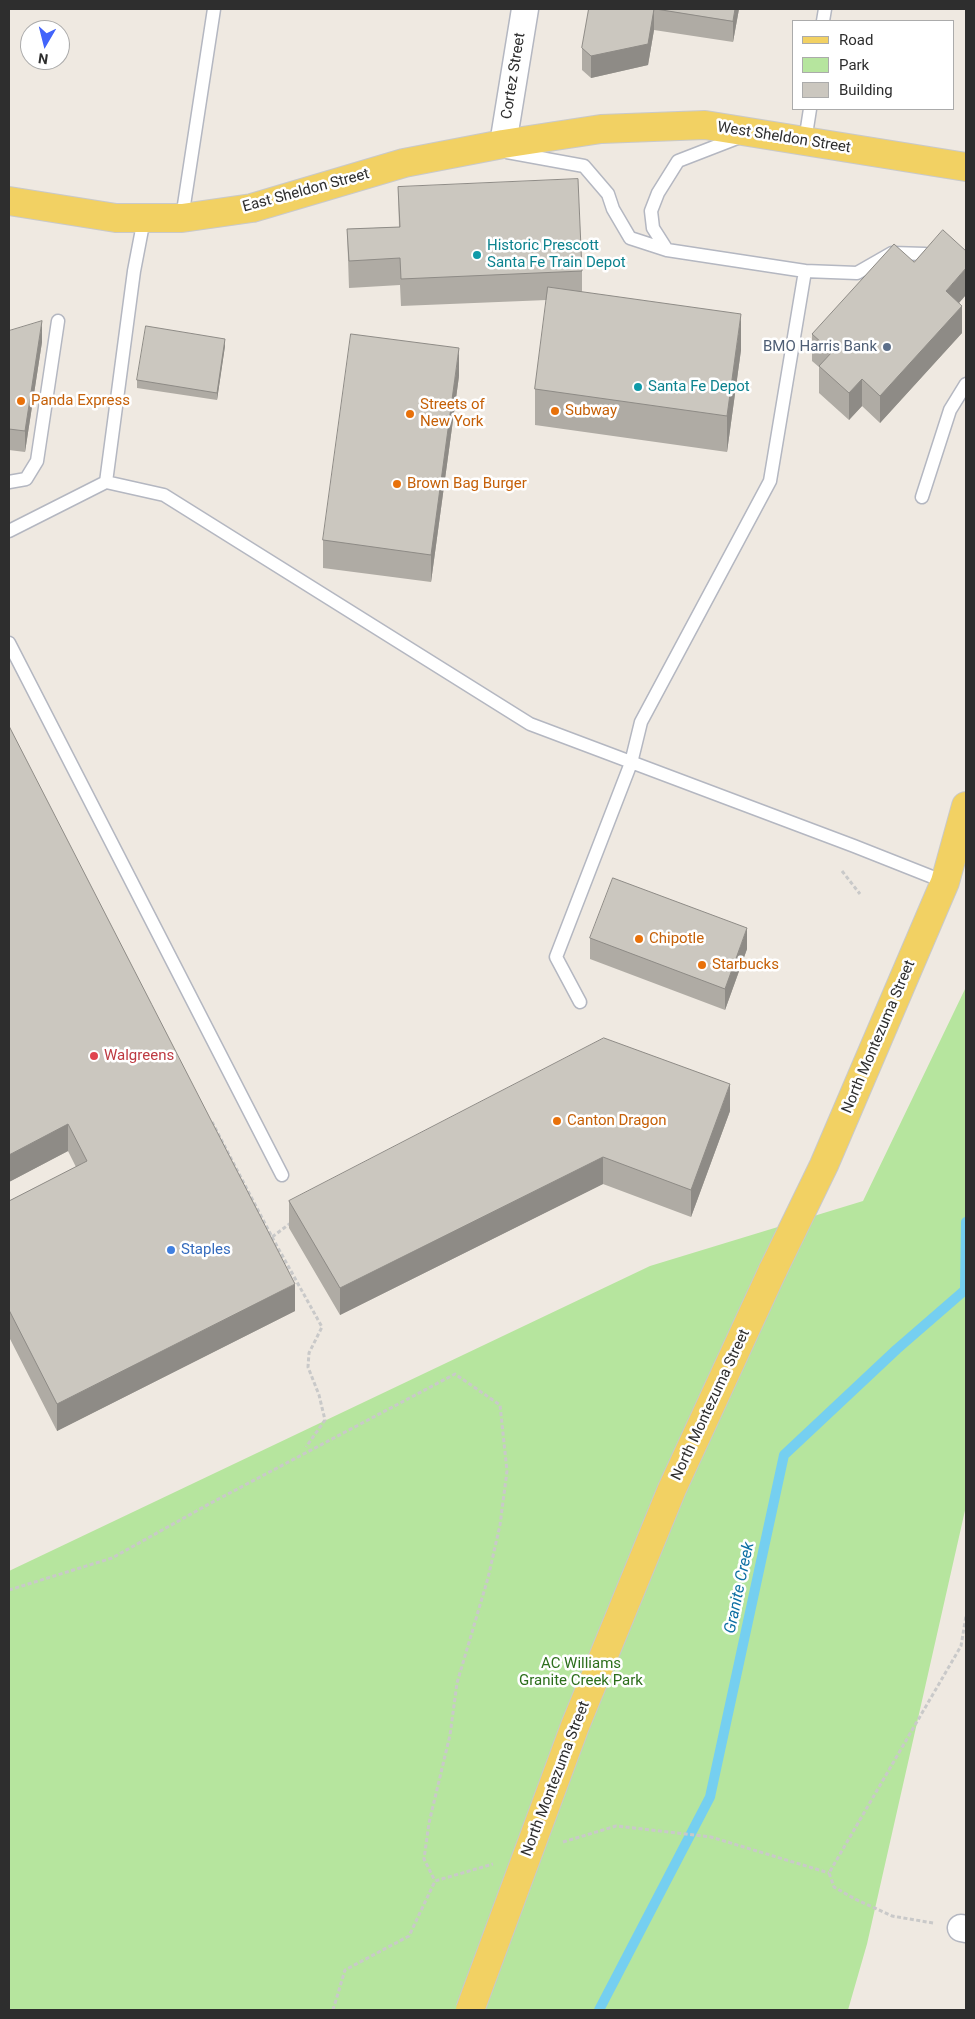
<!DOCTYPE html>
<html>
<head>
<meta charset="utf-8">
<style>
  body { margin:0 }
  #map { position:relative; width:975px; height:2019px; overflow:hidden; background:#efe9e1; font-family:Roboto,sans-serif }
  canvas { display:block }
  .frame { position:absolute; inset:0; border:10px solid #2e2e2e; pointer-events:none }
  .legend { position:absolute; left:792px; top:20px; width:162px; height:90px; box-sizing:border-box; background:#fff; border:1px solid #ababab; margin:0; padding:6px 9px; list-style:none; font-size:15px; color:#2e2e2e }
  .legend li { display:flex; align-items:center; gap:10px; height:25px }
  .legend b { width:25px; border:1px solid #ababab }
  .north { position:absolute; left:20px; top:20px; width:50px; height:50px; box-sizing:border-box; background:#fff; border:1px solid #ababab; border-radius:50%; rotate:188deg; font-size:14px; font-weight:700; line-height:20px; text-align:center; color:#2e2e2e }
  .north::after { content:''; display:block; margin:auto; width:18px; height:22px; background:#4264fb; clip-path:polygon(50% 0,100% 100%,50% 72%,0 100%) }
</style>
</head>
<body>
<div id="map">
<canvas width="975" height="2019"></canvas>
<div class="frame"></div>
<ul class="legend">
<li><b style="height:6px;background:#f2d163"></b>Road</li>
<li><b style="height:14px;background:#b6e59e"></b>Park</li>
<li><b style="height:14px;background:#cbc7bf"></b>Building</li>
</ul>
<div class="north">N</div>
</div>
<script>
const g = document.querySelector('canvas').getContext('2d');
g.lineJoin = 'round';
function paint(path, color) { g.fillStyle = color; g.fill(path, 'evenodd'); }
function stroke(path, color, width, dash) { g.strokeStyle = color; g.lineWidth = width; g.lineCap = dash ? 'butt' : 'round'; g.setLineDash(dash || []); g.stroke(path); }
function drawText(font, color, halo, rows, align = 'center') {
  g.font = font + ' Roboto,sans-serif'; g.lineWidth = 5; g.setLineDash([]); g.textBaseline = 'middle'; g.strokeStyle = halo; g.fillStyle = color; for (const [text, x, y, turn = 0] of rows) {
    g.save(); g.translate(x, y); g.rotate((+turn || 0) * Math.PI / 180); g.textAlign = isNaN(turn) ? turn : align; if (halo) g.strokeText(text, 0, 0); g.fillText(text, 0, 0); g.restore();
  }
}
const green = new Path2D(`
  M966,987v519l-99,438 -19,66h-839v-439l641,-305 213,-65z`);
const stream = new Path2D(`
  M599,2010l111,-213 74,-342 113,-106 68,-59 1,-68`);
const path = new Path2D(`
  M842,871l18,23
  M212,1122l60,115 20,-15
  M272,1237l50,90 -13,26 -1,14 11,28 6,25 -19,27
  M9,1590l103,-32 97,-54 246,-130 45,31 7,66 -7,54 -12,53 -31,105 -7,52 -21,88 -5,36 11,22
  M563,1842l53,-16 95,11 118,36
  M933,1923l-41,-7 -37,-17 -21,-12 -5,-14 132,-227 5,-30
  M333,2010l12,-40 64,-34 26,-55 58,-17`);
const lane = new Path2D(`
  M823,21l2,-12
  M805,141l5,-32
  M507,152l77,14 24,28 5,15 17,29 37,12 138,21 -35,210 -129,241 -10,41 -75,194 24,45
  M182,218l32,-209
  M144,219l-10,52 -28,211 58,13 366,229 324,122 91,36
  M667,250l-14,-22 -2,-17 7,-18 20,-32 62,-24
  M805,271l52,2 35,-20 33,1 9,9
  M9,482l17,-3 11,-18 21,-140
  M922,497l28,-87 16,-26
  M9,531l97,-49
  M9,643l273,532`);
const street = new Path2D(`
  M503,144l22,-135
  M961,1928l5,1`);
const primary = new Path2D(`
  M9,201l107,17h66l70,-10 152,-45 99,-19 98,-15 104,-4 261,42
  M772,1272l52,-107 121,-283 21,-76`);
const primaryBridge = new Path2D(`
  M470,2010l105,-284 97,-237 100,-217`);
const wall = new Path2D(`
  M589,9h150l-6,33 -79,-12 -6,35 -57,13 -9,-8v-22z
  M398,187l184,84v21l159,58 -14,102 -192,-27v-36l12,-89 -146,6 -1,-21 -51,3 -2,-59 52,-2z
  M959,303l3,30 -82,90 -18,-17 -13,14 -30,-27v-26l-7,-6v-27z
  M9,331l33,11 -17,110 -16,-2z
  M225,346l-8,54 -80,-12v-8z
  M459,376l-28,206 -108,-14v-28z
  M9,726l286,585 -238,120 -48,-94v-136l67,-34 -8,-16 -59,31z
  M590,938l157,11 -22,61 -135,-51z
  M730,1111l-39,106 -88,-33 -263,131 -51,-87v-27z`);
const shadedWall = new Path2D(`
  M654,9v21l-6,35 -57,13v-22z
  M735,9h4l-6,33v-21z
  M966,268v27l-20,23v-27z
  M962,306v27l-82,90v-27z
  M741,314v36l-14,102v-36z
  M42,321v21l-17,110v-21z
  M225,339v7l-8,54v-7z
  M459,348v28l-28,206v-27z
  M862,379v27l-13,14v-27z
  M747,928v21l-22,61v-21z
  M730,1084v27l-39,106v-27z
  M68,1124v27l-59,31v-27z
  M603,1157v27l-263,131v-27z
  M295,1284v27l-238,120v-27z`);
const building = new Path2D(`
  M589,9h65l-6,35 -57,12 -9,-8z
  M656,9h79l-2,12z
  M578,179l4,92 -181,8 -1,-21 -51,3 -2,-32 53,-2 -2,-40z
  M943,230l23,21v17l-20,23 16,15 -82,90 -18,-17 -13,14 -30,-27 13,-14 -20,-18 82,-90 20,18z
  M548,287l193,27 -14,102 -192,-27z
  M42,321l-17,110 -16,-2v-98z
  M146,326l79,13 -8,54 -80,-13z
  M351,334l108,14 -28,207 -108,-15z
  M9,726l286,558 -238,120 -48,-94v-109l78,-40 -19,-37 -59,31z
  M613,878l134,50 -22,61 -135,-51z
  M604,1038l126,46 -39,106 -88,-33 -263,131 -51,-87z`);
const markers = [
  [477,255,5,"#0f9aa8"],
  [887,347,5,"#5c6f8a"],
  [638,387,5,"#0f9aa8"],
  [21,401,5,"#e8710a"],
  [555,411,5,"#e8710a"],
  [410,414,5,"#e8710a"],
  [397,484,5,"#e8710a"],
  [639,939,5,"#e8710a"],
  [702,965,5,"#e8710a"],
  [94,1056,5,"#e0444e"],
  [557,1121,5,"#e8710a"],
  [171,1250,5,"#3f7fe0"]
];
const streetNames = [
  ["Cortez Street",514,76,-81],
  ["West Sheldon Street",784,138,9],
  ["East Sheldon Street",306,191,-15],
  ["North Montezuma Street",879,1037,-67],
  ["North Montezuma Street",711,1405,-65],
  ["North Montezuma Street",556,1779,-69]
];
const cultureNames = [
  ["Historic Prescott",487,246],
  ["Santa Fe Train Depot",487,263],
  ["Santa Fe Depot",648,387]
];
const serviceNames = [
  ["BMO Harris Bank",877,347]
];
const foodNames = [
  ["Panda Express",31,401],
  ["Streets of",420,405],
  ["New York",420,422],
  ["Subway",565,411],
  ["Brown Bag Burger",407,484],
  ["Chipotle",649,939],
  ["Starbucks",712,965],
  ["Canton Dragon",567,1121]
];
const healthNames = [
  ["Walgreens",104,1056]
];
const shopNames = [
  ["Staples",181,1250]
];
const parkNames = [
  ["AC Williams",581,1664],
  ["Granite Creek Park",581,1681]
];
const waterNames = [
  ["Granite Creek",740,1588,-78]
];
paint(green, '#b6e59e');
stroke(stream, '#75cff0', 10);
stroke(lane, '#b4b7c1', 15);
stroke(street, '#b4b7c1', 29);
stroke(primary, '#c9c9c9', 30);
stroke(path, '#c9c9c9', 3, [4, 2.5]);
stroke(lane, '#fff', 12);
stroke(street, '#fff', 26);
stroke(primary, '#f2d163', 28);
stroke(primaryBridge, '#c9c9c9', 30, []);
stroke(primaryBridge, '#f2d163', 28);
paint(wall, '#afaba4');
paint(shadedWall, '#8e8b86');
paint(building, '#cbc7bf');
stroke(building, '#8e8b86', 1);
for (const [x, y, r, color] of markers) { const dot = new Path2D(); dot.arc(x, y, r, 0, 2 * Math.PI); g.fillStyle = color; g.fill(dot); stroke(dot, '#fff', 2); }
drawText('15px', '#2e2e2e', '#fff', streetNames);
drawText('15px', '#0d838f', '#fff', cultureNames, 'left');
drawText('15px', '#4e5e75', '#fff', serviceNames, 'right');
drawText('15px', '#c56008', '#fff', foodNames, 'left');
drawText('15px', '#be3a42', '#fff', healthNames, 'left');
drawText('15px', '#366cbe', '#fff', shopNames, 'left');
drawText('15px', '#2c6e1b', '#fff', parkNames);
drawText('italic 16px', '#0d6fa3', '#fff', waterNames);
</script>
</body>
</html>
